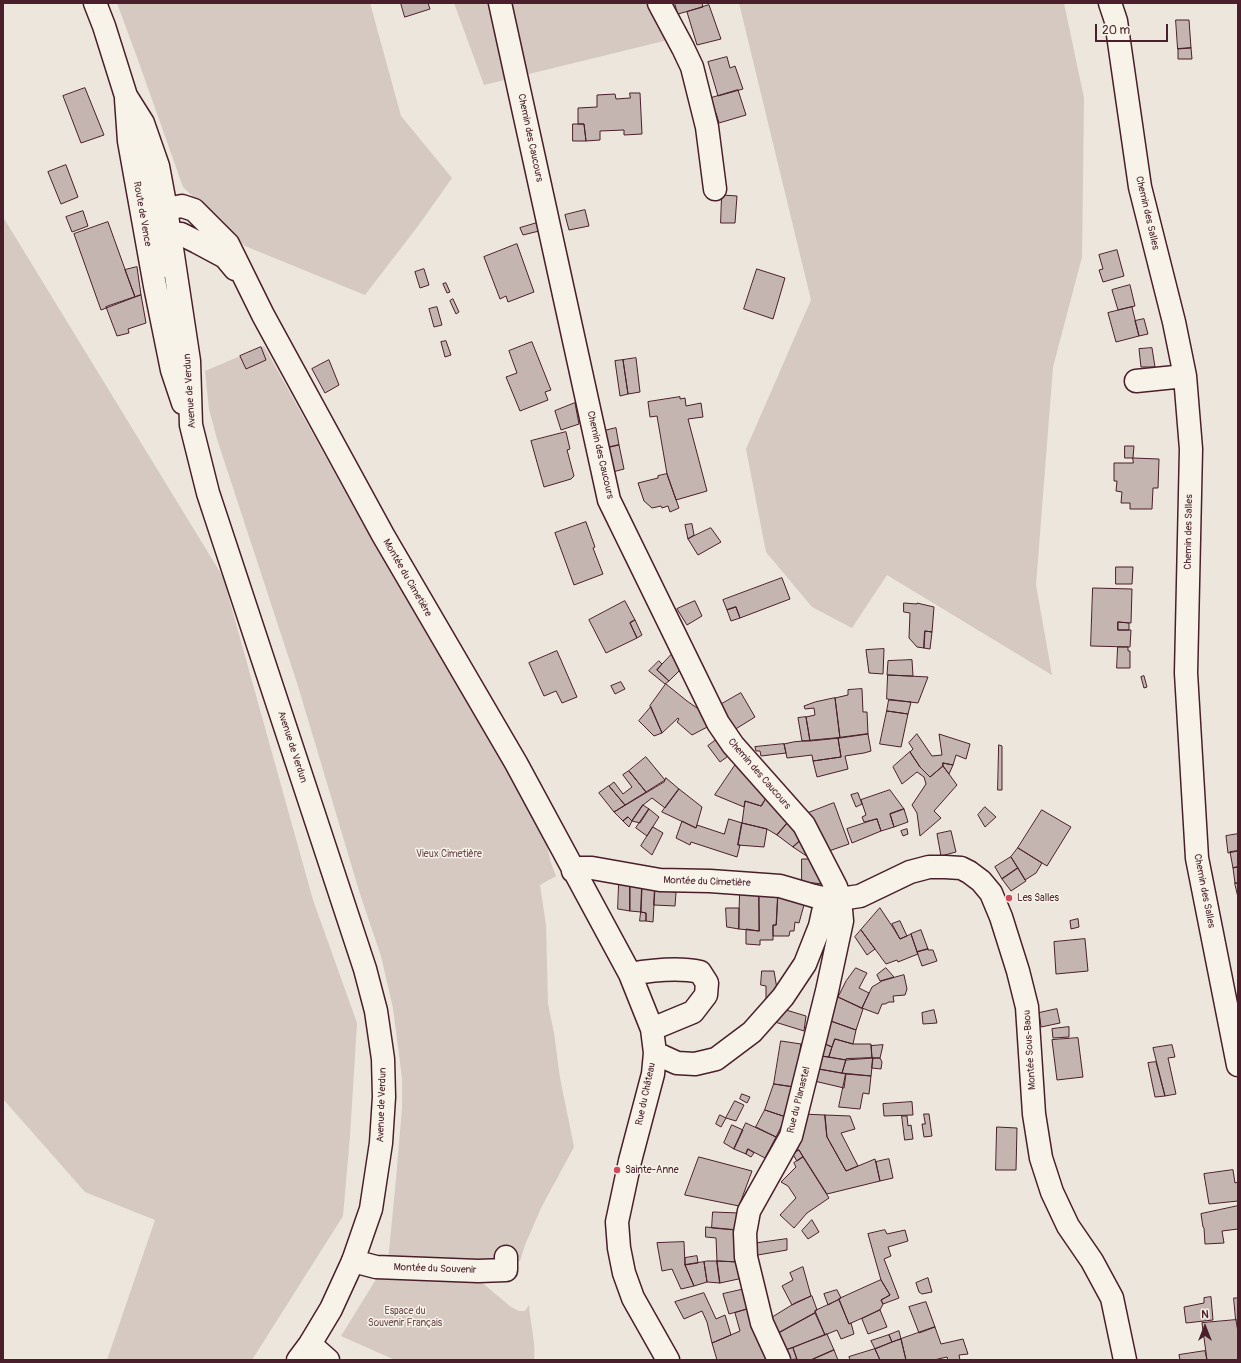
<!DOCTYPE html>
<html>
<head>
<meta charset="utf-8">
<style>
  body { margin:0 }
  #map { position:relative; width:1241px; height:1363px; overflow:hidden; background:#ece6dd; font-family:Pangolin,sans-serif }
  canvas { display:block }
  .frame { position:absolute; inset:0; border:4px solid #4a1f2b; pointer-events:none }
  .north { position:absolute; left:1185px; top:1307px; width:40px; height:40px; -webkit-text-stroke:3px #f7f3e8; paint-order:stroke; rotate:0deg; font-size:11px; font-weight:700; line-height:16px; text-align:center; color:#4a1f2b }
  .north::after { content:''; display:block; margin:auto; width:14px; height:18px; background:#4a1f2b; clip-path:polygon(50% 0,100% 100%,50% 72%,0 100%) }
  .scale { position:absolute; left:1095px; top:24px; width:73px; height:18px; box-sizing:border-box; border:2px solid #4a1f2b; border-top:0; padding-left:5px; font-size:12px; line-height:14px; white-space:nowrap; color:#4a1f2b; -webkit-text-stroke:3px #f7f3e8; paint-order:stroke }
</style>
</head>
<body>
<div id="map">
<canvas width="1241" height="1363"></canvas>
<div class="frame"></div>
<div class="north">N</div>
<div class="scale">20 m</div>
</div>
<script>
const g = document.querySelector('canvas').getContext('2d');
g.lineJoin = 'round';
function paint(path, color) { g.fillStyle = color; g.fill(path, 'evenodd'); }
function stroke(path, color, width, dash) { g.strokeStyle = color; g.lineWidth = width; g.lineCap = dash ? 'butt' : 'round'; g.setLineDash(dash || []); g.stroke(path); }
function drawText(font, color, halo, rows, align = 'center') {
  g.font = font + ' Pangolin,sans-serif'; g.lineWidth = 3; g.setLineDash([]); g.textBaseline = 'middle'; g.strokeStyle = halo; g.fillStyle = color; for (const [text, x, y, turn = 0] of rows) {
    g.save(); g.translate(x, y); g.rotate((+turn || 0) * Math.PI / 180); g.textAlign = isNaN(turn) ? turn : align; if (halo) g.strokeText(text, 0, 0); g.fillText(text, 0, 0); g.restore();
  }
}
const green = new Path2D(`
  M117,3h253l31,113 51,62 -34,48 -53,69 -120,-49 -62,-59 -45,-127z
  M454,3h195l23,36 -188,46z
  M739,3h325l20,95 -2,159 -29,110 -17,218 16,90 -165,-100 -35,53 -40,-21 -46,-55 -20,-103 65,-149z
  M3,217l220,360 90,323 44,123 -7,113 -7,80 -91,144h-145l48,-140 -70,-28 -82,-93z
  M264,346l100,180 50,75 129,228 8,34 5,13 -16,9 6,40 2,79 6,29 6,45 14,69 -32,59 -17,39 -5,16h-132l8,-82 6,-71v-30l-9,-70 -12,-52 -21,-62 -62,-208 -81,-247 -8,-30 -4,-38z
  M380,1273l94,3 37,31 8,4h6l4,-6c1,18 7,37 5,55h-139l-54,-24z`);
const building = new Path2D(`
  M401,3h27l2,6 -25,8z
  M675,3h27l1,4 -25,7z
  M709,5l12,34 -24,6 -10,-33z
  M1176,20h13l2,28 -13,1z
  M1191,48l1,11h-14v-10z
  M727,57l3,11 5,-2 8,23 -25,7 -10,-34z
  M85,88l19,47 -23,8 -18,-47z
  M738,90l8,25 -27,8 -3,-10 -4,1 -4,-15z
  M630,93h10l2,41 -18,1v-5l-24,1v9l-14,1 -2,-17h-6v-16l19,-1v-12l18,-1 1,5 14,-1z
  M573,124h11l2,17h-13z
  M66,165l12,32 -17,7 -13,-32z
  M722,195l15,1 -2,27h-14z
  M585,210l4,16 -20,4 -4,-15z
  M83,211l5,15 -16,6 -6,-15z
  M108,222l27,75 -34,13 -27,-76z
  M537,223l2,8 -16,4 -3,-7z
  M517,244l17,48 -26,10 -2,-6 -6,3 -16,-42z
  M1117,250l7,26 -21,6 -4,-12 4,-1 -4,-14z
  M137,267l4,28 -6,2 -10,-27z
  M424,269l5,16 -9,3 -5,-16z
  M757,269l28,9 -12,41 -29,-10z
  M446,283l4,9 -3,1 -4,-9z
  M1130,285l5,21 -17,4 -6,-20z
  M141,295l5,28 -18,6 1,4 -12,3 -11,-29z
  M453,299l6,13 -3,2 -6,-13z
  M437,307l5,18 -8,2 -5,-18z
  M1132,307l7,29 -23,6 -8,-29z
  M1144,319l4,15 -9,2 -4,-15z
  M446,341l5,14 -6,2 -4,-15z
  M532,342l19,48 -6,2 3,8 -28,11 -14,-34 11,-4 -8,-22z
  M261,347l5,13 -20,9 -6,-13z
  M1152,348l3,19h-14l-2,-18z
  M636,358l4,34 -12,2 -5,-34z
  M329,360l10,25 -14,8 -13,-24z
  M623,360l5,34 -8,2 -5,-35z
  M680,397v2l5,-1 1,8 15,-3 2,14 -15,2 19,72 -31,9 -9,-26 -10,-58 -7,1 -2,-15z
  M575,403l4,21 -18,6 -6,-19z
  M616,428l3,17 -13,3 -2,-17z
  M566,432l4,17 -3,1 7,26 -3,3 -27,8 -13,-46z
  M619,445l5,24 -15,4 -3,-25z
  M1125,446h9l-1,12h-8z
  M1133,458l26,1 -1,29h-5l-1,21h-22v-6h-9l1,-11 -6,-1 1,-10h-3v-18h19z
  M667,474l12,34 -9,4 -2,-6 -6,2 -1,-2 -9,2 -8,-7 -6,-18 20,-5v-2z
  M586,522l9,25 -2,1 10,26 -29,11 -19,-52z
  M692,524l2,11 -6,4 -3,-14z
  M711,528l10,14 -23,13 -10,-16z
  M1116,567h17l-1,17h-16z
  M782,578l8,21 -50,19 -4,-11 -9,3 -4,-10z
  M1093,588l39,1 -1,34 -13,-1v8h13l-1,17 -39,-1z
  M625,601l10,19 -5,3 7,15 -31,15 -17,-33z
  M695,601l7,15 -15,9 -10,-16z
  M904,603l13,1v-1l17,4 -2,25 -7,-1 -1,17 -7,-1 -8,-9 1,-25 -6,-1z
  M736,607l4,11 -9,3 -4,-11z
  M635,620l7,15 -5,3 -7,-15z
  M1118,622l11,1v7h-11z
  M925,631l7,1 -2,17 -6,-1z
  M1118,647h10v4h2v17h-13z
  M884,649l-1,25 -14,-1 -3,-23z
  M557,651l20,46 -15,6 -6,-12 -12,5 -15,-33z
  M673,653l12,12 -16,16 -12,-11z
  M912,660l1,16 -26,-1 1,-14z
  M659,661l3,3 -5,6 12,11 -4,3 -16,-13z
  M888,675l40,2 -10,26 -31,-4z
  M1144,676l3,11 -3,1 -3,-11z
  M621,682l4,7 -10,5 -4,-8z
  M666,684l21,17 23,16 3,7 -21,11 -15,-13 2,-3 -1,-1 -16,15 -12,-27z
  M862,689l1,23h4l1,22 -28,4 -5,-40 13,-3v-5z
  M741,693l14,24 -21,13 -14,-25z
  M835,698l5,40 -30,3 -4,-24 9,-2 -1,-7 -9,1 -1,-3 11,-4z
  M889,700l22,2 -3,12 -21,-3z
  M651,707l11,26 -8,3 -15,-15z
  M887,711l21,3 -7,33 -21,-3z
  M806,717l4,24h-8l-4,-23z
  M868,734l3,17 -7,2 -19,3 3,13 -31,8 -4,-16 28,-4 -3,-19z
  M917,734l15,22 10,-1 -3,-21 31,10 -4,15 -10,-4 -3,10 -10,-2v3l-13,11 -10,-10 -10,-15 3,-3 -4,-6z
  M720,737l11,17 -11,8 -12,-16z
  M838,738l3,19 -28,4 -1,-6 -25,3 -3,-14 9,-2z
  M784,744l2,9 -25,3 -1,-5h-4l-1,-4z
  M999,745l3,1v44h-4z
  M910,752l10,15 10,10 13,-11 14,19 -23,26 7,7 -21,18 -3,-23 -5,-8 14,-21 -2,-7 -7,-5 -15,12 -9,-17z
  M646,757l19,23 -19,12 -17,-21z
  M738,761l30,34 -7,11 -16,-5 -1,6 -29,-12z
  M943,763l10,2 -4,9 -6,-8z
  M629,771l17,21 -21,13 -16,-19 5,-4 9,12 9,-7 -9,-12z
  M666,778l13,11 -14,19 -13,-10 -9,7 -11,16 -4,-4 -5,4 -9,-9 50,-30z
  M609,786l16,19 -11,7 -15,-19z
  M679,789l23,18 -6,21 -34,-16z
  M890,790l14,19 -14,5 4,13 -13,4 -4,-12 -13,3 -2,-5 4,-2 -5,-15z
  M858,793l4,11 -6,3 -5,-12z
  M768,795l22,25 -13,15 -10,-6 -25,-6 3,-22 16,5z
  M834,803l15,41 -23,8 -23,-37z
  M643,805l6,4 -9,14 -8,-2z
  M985,807l11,10 -11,10 -7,-12z
  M649,809l10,8 -12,19 -11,-8z
  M904,809l4,13 -14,5 -4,-13z
  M1042,810l29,17 -24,39 -29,-18z
  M628,817l4,4 -3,6 -6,-6z
  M729,819l13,4 -4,22h2l-3,12 -46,-15 -1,3 -14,-7 6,-17 14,7 1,-3 27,9z
  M877,819l4,12 -29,12 -5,-14z
  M790,820l13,18 -10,9 -16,-12z
  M742,823l25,6 -3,18 -26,-2z
  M653,827l10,6 -11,22 -11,-9z
  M907,829l1,5 -5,2 -2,-5z
  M951,831l5,21 -15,4 -4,-22z
  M1238,834v17l-10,2 -2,-17z
  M803,838l8,21 -18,-12z
  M1018,848l24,15 -6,10 -11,7 -14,-23z
  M1238,851v16l-5,1 -3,-16z
  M1011,857l7,11 -16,11 -7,-12z
  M802,859h8l14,25 -22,-2z
  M1238,867v16h-3l-2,-15z
  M1018,868l8,13 -15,10 -9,-12z
  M1235,883h3v14z
  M619,884l11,1v26l-12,-2z
  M630,885l12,2 -1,25 -11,-1z
  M642,887l13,1 -2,34 -7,-1v-8l-5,-1z
  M655,888l11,1 10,4 -1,13 -21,-1z
  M740,893l19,1v37l-20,-2z
  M759,894h19l-2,31h-3v15h-13v5l-14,-1v-15l13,2z
  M778,894l26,11 -5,18 -4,-1 -1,9h-4l-1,5h-16v-11h3z
  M726,908h13v21l-12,-2z
  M880,908l14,21 6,10 11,-5 7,20 -20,8 -1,-2 -11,4 -25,-34z
  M641,912l5,1v8h-6z
  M1078,919l1,8 -8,2 -1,-8z
  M900,921l7,15 -7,3 -8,-15z
  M861,930l14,19 -8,6 -12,-18z
  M921,930l7,19 -11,3 -6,-18z
  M1085,939l3,32 -32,3 -2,-32z
  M928,949v1h5l4,11 -15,5 -5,-14z
  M856,968l11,5 -8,15 10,5 -7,15 -24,-11 8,-16z
  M886,968l8,9 -14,4 -3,-6z
  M762,971h12l3,18 -11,10v-13l-5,-1z
  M904,975l3,14 -2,6 -12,1 1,6h-5l-4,2h-3l-4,10 -16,-6 10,-21 10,-6z
  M838,997l25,12 -7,21 -31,-11z
  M1057,1009l3,14 -19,4 -2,-14z
  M786,1010l20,6 -2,15 -29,-9z
  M934,1010l3,13 -14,1 -1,-11z
  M825,1019l31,11 -3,14 -18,-5 -3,8 -16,-7z
  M1069,1027v10l-16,1 -1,-9z
  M1078,1038l5,39 -26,3 -5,-40z
  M835,1039l18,5h18l1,14 -26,2 -17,-3z
  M816,1040l16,7 -3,10 -14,-2z
  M781,1041l20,3 -7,43 -20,-3z
  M883,1045l-3,13h-8l-1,-12z
  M1172,1045l3,12 -7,1 8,36 -11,2 -12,-48z
  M815,1055l31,5 -4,13 -29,-5z
  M873,1058h7l2,4 -1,7 -9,-1z
  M873,1058l-2,18 -29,-3 4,-14z
  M1156,1062l9,34 -10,1 -7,-34z
  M813,1068l33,6 -2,14 -34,-8z
  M846,1074l25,2 -2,18 -6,-1 -3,16 -21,-2z
  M774,1084l20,3 -8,30 -21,-7z
  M742,1094l8,3 -3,6 -7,-4z
  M735,1101l9,4 -8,16 -10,-3z
  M912,1102l1,13 -29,1 -1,-12z
  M765,1110l21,7 -10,20 -20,-10z
  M802,1114l23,1 2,22 19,34 29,-12 5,22 -53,13 -28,-44 -8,4z
  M924,1114h5l3,22 -8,1 -2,-13h3z
  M720,1115l6,3 -5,9 -5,-3z
  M825,1115l25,1 5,13 -14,4 17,33 -12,5 -19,-34z
  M902,1116h5l1,10 3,-1 2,14 -8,1z
  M746,1123l30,14 -11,21 -17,-9 -2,5 -12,-5z
  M732,1125l11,5 -9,19 -10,-6z
  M997,1127l20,1 -1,42h-20z
  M748,1149l6,4 -3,4 -5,-3z
  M799,1150l4,7 -6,4 -5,-8z
  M699,1157l53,14 -13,35 -54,-11z
  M803,1157l26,41 -22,15 -13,15 -14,-13 16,-17 -8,-12 -7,-4 15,-15 -2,-4z
  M889,1159l4,19 -13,3 -4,-19z
  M1233,1170l2,13 3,-1v19l-29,3 -5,-30z
  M1238,1206v23l-16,2 2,12 -19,1 -1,-16 -1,-1 -2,-13z
  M713,1212l26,1 -4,17 -23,-2z
  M812,1220l7,12 -11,7 -6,-8z
  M706,1227l32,3 1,32 -22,-1 -1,-23 -10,-1z
  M885,1230l2,4 18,-4 3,11 -20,6 3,9 -7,3 15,39 -16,6 -2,-4 9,-5 -9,-15 -13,-46z
  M787,1239v11l-35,6 -1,-12z
  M684,1242l1,23 9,21 -13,3 -9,-20 -10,2 -5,-28z
  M697,1256l1,7 -13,2v-7z
  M707,1261h10l3,22 -13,-1 -3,-20z
  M717,1261l22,1 4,16 -23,5z
  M704,1262l3,20 -13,4 -9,-21z
  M803,1267l8,29 -19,9 -10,-19 11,-6 -3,-7z
  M928,1278l4,14 -10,2 -3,-2 -3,-9z
  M881,1280l9,15 -9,5 2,4 -3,6 -31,14 -10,-25z
  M745,1289l6,19 -22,6 -6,-20z
  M837,1290l4,8 -13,7 -4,-11z
  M704,1293l12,26 9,-4 6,20 -19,8 -5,-21 -5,-11 -18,8 -9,-17z
  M812,1296l5,14 -2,1v2l-40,22 -6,-16 26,-16z
  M1211,1297l2,23 -27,3 -2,-16 20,-4v-5z
  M1234,1298h4v22h-2z
  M839,1300l10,24 2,-1 3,11 -13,5 -4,-9 -12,5 -10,-24z
  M926,1302l9,25 -16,6 -10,-26z
  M751,1308l18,52h-52l-5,-17 28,-12 -5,-18z
  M880,1310l7,17 -19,7 -6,-15z
  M815,1313l10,22 -42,16 -8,-16z
  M1236,1320l2,12v28h-31l-5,-37z
  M935,1327l6,17 22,-5 5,15 -9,1 1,5h-12l-1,-3 -13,3h-28l-5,-21z
  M899,1331l2,8 -9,3 -3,-7z
  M827,1334l7,16 -23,10h-14l-4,-12z
  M889,1335l3,7 -17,7 -4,-8z
  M901,1339l5,21h-26l-5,-11z
  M793,1348l4,11 -10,1 -4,-9z
  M875,1349l5,11h-30l-1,-3z
  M834,1350l4,10h-27z
  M1205,1351l2,9h-27l-1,-5z`);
const minor = new Path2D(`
  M500,3l109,497 109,223 15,22 71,80 32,62 4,12 2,22 -15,70 -36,145 -42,75 -4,22 1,24 16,66 17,37
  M659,3l24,45 9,19 15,60 8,62
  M1110,3l6,18 24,166 34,135 11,54 6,73 -5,224 11,185 41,207
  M140,161l16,50 13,23h12l16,8 28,15 10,12
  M156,270l2,-32 8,-29 16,-3 12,4 34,34 35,71 120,220 133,228 114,211 22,55 3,24 -2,21 -23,87 -13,61 2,26 5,25 9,25 35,62
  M1136,381l49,-5
  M573,871l8,-3h11l68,12 50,1 70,5 34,10 19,4 27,-4 50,-24 19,-5h16l16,1 8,4 12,9 10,12 10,24 17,54 9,36 7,107 7,44 11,34 16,34 24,35 20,37 13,62
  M630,974c23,-4 48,-7 70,-2l7,11 -1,12 -13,17 -41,17
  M655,1053l22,10 18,1 21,-5 36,-27 31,-35 22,-33 15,-38 6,-27
  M353,1261l23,6 102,4 28,-1v-13
  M310,1344l18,16`);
const major = new Path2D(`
  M95,3l9,23 22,70 17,27 15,43 8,43 23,152 2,64 17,68 157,476 11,42 7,48 1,38 -3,46 -10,66 -18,52 -22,48 -21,35 -12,16
  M126,99l3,42 26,145 17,84 11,33`);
const markers = [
  [1009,898,4,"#d1495b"],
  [617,1170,4,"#d1495b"]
];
const streetNames = [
  ["Chemin des Caucours",530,138,78],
  ["Chemin des Salles",1147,213,77],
  ["Route de Vence",142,214,80],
  ["Avenue de Verdun",190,391,-94],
  ["Chemin des Caucours",600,455,77],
  ["Chemin des Salles",1189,532,-89],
  ["Montée du Cimetière",407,578,60],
  ["Avenue de Verdun",292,747,72],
  ["Chemin des Caucours",759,774,49],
  ["Montée du Cimetière",707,882,2],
  ["Chemin des Salles",1204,891,79],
  ["Montée Sous-Baou",1030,1050,-94],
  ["Rue du Château",646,1094,-78],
  ["Rue du Planastel",799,1100,-76],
  ["Avenue de Verdun",382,1105,-88],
  ["Montée du Souvenir",435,1269,2]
];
const parkNames = [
  ["Vieux Cimetière",449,854],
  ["Espace du",405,1311],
  ["Souvenir Français",405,1323]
];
const poiNames = [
  ["Les Salles",1017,898],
  ["Sainte-Anne",625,1170]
];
paint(green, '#d5c9c2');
paint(building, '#c4b5b0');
stroke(building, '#4a1f2b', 1);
stroke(minor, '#4a1f2b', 25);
stroke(major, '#4a1f2b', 25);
stroke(minor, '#f7f3e8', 22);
stroke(major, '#f7f3e8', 22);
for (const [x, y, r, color] of markers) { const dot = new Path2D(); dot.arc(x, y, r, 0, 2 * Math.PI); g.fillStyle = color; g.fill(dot); stroke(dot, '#f7f3e8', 1.5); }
drawText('10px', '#4a1f2b', '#f7f3e8', streetNames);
drawText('10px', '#6d4a51', '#f7f3e8', parkNames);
drawText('10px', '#4a1f2b', '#f7f3e8', poiNames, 'left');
</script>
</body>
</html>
